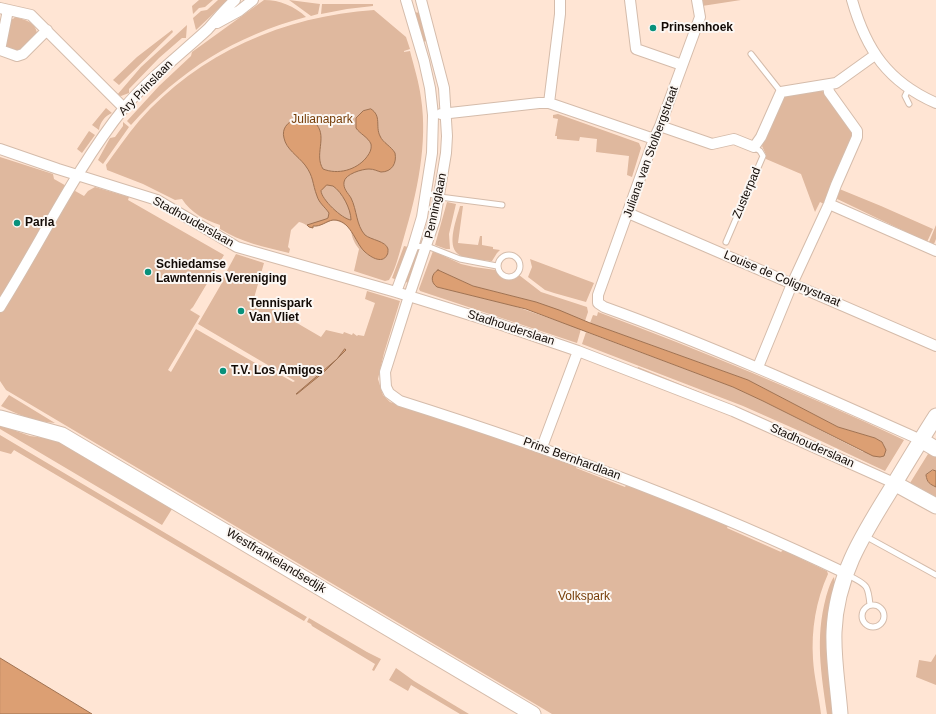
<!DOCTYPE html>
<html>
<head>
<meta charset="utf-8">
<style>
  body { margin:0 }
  canvas { display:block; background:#ffe5d4 }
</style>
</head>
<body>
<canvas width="936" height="714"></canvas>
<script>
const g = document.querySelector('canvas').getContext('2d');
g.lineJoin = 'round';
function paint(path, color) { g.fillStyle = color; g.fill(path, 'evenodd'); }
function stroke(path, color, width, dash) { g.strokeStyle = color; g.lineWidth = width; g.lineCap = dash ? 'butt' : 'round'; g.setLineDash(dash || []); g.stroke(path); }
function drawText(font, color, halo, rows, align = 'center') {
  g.font = font + ' Helvetica,sans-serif'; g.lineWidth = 4; g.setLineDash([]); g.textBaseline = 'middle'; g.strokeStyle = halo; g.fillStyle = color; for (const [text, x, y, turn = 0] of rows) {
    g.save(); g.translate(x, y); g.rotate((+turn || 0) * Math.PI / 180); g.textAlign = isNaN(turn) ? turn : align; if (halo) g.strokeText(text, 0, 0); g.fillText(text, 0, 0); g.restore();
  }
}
const green = new Path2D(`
  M199,0h14l-8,7 -6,1 -6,6 -1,-8z
  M218,0h10l-32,30 -3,-12 8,-7 6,-1z
  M264,0c16,0 30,6 42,17 -71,19 -126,53 -175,108l-4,-4 32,-35 32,-30 1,-4z
  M289,0l31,4 -2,10 -7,2z
  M701,0h40l-39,6z
  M322,4h51v2l-26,3 -26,5z
  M374,10l32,27 4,12 -6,2v1l6,-1c4,16 9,31 11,47 7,45 -4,96 -17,139 -4,13 -8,32 -15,43l-4,1 -31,-10 5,-22c-2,-3 -4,-5 -5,-8 -5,-11 1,-12 -14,-19 -3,-1 -5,-2 -9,-1 -6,2 -11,6 -18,5v2c-6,-1 -8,-5 -14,-6l-8,8 -3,17 2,2 -1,4c-25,-6 -48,-11 -69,-24v-4c-15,-5 -29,-12 -38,-26l-7,1 -32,-16 -36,-14 -1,-5c11,-15 21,-30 33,-44 60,-68 145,-105 235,-111z
  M413,12l8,1 9,27 -7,2z
  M15,17c11,3 20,5 22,16l-19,19 -13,-5 6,-28h2z
  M187,25l-1,13h-4l-23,20 -30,31v4l-8,3 -4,-1 24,-28z
  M172,30l1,2 -54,53 -6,-5 24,-23z
  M818,90l7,2 29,40 -30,72 -4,-2 -5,10 -14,-38 -35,-15v-4l-4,-9 21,-50z
  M106,108l6,5c-7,3 -12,9 -13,17l-7,-5z
  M558,114l81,29 2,5 -9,29 -5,-2 2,-19 -33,-4 1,-13 -17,-2 -1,4 -22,-2v-3h-2l3,-17 -5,-1v-3z
  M123,122l6,5 -26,37 -5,-4 12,-22 5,-1 8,-11z
  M89,131l6,4 -13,18 -5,-4z
  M0,157l53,17 1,5 30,17 4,-5 7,-4 34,10 -1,3 96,55 -31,52 -3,3 10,6 -32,54 3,2 25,-43 61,35 13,5 23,13 2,-1 -97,-57 25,-43 -1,-1 14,-26 28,9 -10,35 67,39 5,-7 17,4 1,-2 8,3 1,-2 4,3 1,-1 6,1 11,-33 -10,-4 2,-8 33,10 -16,52 -6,26 5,16 7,7 187,63 -1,3 49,19 2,-3 101,42 -1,2 54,24 2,-2 44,21 1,3c-12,26 -17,56 -15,85 1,18 6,37 8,55h-269l-546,-324 -6,-9z
  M837,188l44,18 52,23 -6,13 -94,-45z
  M447,202l9,2 -7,30 1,15h-4l-11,-4z
  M460,206h3l-5,37 20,2 2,-9h2v9l11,2v2l7,1 -3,3 -5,8c-9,-1 -27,-1 -34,-7 -12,-9 -1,-36 2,-48z
  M936,225v14l-2,5 -5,-2z
  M404,246l4,1 -11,33 -5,-2z
  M433,251l28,13 13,3 22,3c4,9 14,12 23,5l22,17 46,15 1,5 -3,9 -49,-19 -63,-16 -33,-15 -3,16 77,19 67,23 -4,14 -157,-52 -1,-2z
  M417,252l3,1 -10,31 -6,-3 11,-28z
  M530,259l64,24 -8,19 -32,-9 -9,-3 -17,-13 4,-10z
  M598,312c104,39 206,81 306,128l-19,31 -81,-38 -61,-27 -161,-62 4,-12 147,55 30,14 100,51 21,-7 -2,-3 -7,-4 -37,-11 -90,-47 -158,-57 3,-8 4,1z
  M638,367l111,45 -1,2 -111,-45z
  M9,395l46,28c-19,-1 -37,-8 -54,-17z
  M751,413l117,52 4,5 -122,-55z
  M0,423l16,8 14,5 30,4 110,65v3l2,1 -10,16 -162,-96z
  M0,435l307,182 -3,4 -290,-171 -3,4 -11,-3z
  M928,454h4l4,2v15l-3,-1 -7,5c1,8 4,9 10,12v10l-18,-10 -6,-1 -2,-3z
  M834,577l1,7 -5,101 2,29h-5c-6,-42 -12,-75 -1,-117 2,-6 4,-15 8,-20z
  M309,618l58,34 14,7 -7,12 -2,-1 3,-6 -63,-38 -1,-2 -4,-2z
  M936,654v31l-20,-8 3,-17 12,2z
  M396,668l18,13 55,33h-9l-49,-29 -3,6 -19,-11z`);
const water = new Path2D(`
  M371,109c11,7 4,17 9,27 3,7 11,10 15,17 2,10 -3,19 -14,19 -4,-1 -7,-3 -12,-3 -7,0 -24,5 -25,13 -1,7 4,11 7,16 6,12 5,27 14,37 6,5 21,6 23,14 0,2 0,5 -1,6 -5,10 -18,1 -23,-4 -9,-9 -14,-32 -31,-31 -7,1 -12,7 -20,6v2l-4,-1 -2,-2 19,-6 2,-1 1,-5c-4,-6 -10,-10 -12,-17 -5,-13 -3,-19 -12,-31 -7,-9 -19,-16 -21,-27 -5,-18 23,-27 33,-13 10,13 -3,30 6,44 15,6 33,1 43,-11 3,-4 6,-8 5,-14 -3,-7 -11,-10 -15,-16v-10l7,-7zM327,185l6,1c9,6 18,23 18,34 -9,-1 -30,-21 -30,-29z
  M438,270l35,16 63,16 23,8 31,13 158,57 90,47 37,11 7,4 4,8 -2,6 -4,1 -7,-1 -110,-55 -30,-14 -207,-78 -89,-22c-7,-5 -6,-13 1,-17z
  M345,349l1,1 -22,22 -27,22h-1l41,-35z
  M933,470l3,1v16c-6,-3 -9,-4 -10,-12z
  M0,658l92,56h-92z`);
const lane = new Path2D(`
  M751,54l30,38
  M909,88l-4,8 4,8
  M426,193l14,4 62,8
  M726,242l37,-86 -3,-5 -6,-4
  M413,247l14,-1 33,13 37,7
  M498 266a11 11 0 1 1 22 0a11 11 0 1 1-22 0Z
  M865,536l71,39
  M848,575c18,10 20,8 22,30
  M862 616a11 11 0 1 1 22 0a11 11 0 1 1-22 0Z`);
const street = new Path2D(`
  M421,0l23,88 3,48 -1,17 -11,66 -26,77 -24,76 1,15 3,6 11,8c152,48 301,103 445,172
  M630,0l6,49 46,16
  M697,0l3,17 -40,109 -6,13 -56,156v8l6,4c108,39 212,86 317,133
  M852,0c14,50 36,82 84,103
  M0,8l31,7 93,93
  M8,10l-8,40 17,6 6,-2 24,-24
  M217,23l22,-12 14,-11
  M549,103l11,-89v-14
  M441,114l98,-11h10l105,36
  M660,126l52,18 22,-5 20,8 7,-10 20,-45 55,-9 39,-28
  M0,149l58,20 99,31 80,47 159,45 100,31 82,28 155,60 161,72
  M829,204l107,47
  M628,213l308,133
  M396,292l17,-45 9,-30 10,-64 1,-38 -3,-27 -6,-27 -18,-61
  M0,307c41,-65 76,-139 124,-199 23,-28 57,-54 84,-79 9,-10 17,-20 27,-29
  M758,367l34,-83 37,-80 7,-19 21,-48v-6l-28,-39 -1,-7
  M542,447l36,-96`);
const secondary = new Path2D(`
  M0,418l62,17 471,279
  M921,440l15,9
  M894,483l42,23
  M840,714c-2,-27 -7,-55 -6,-82 2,-55 28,-96 56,-141 15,-25 30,-50 46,-75`);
const markers = [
  [653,28,4,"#08917b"],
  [17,223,4,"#08917b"],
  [148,272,4,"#08917b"],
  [241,311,4,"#08917b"],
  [223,371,4,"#08917b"]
];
const poiNames = [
  ["Prinsenhoek",661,28],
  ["Parla",25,223],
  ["Schiedamse",156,265],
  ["Lawntennis Vereniging",156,279],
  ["Tennispark",249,304],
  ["Van Vliet",249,318],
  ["T.V. Los Amigos",231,371]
];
const streetNames = [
  ["Ary Prinslaan",146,88,-46],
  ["Juliana van Stolbergstraat",651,152,-70],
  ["Zusterpad",747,193,-67],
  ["Penninglaan",436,206,-78],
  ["Stadhouderslaan",193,222,29],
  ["Louise de Colignystraat",782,279,23],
  ["Stadhouderslaan",511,328,18],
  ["Stadhouderslaan",812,446,24],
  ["Prins Bernhardlaan",572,459,20],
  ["Westfrankelandsedijk",276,561,31]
];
const parkNames = [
  ["Julianapark",322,120],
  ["Volkspark",584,597]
];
paint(green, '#dfb89e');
paint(water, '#dc9f73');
stroke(water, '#9f7252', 1);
stroke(lane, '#d5bcab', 7);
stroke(street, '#d5bcab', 12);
stroke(secondary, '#d5bcab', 17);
stroke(lane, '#fff', 5);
stroke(street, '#fff', 10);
stroke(secondary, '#fff', 15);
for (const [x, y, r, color] of markers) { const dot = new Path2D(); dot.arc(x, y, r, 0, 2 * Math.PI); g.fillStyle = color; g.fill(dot); stroke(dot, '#fcf7f3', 1.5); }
drawText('bold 12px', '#120a05', '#fcf7f3', poiNames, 'left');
drawText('12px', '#120a05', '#fcf7f3', streetNames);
drawText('12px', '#763d08', '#fcf7f3', parkNames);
</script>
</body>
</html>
